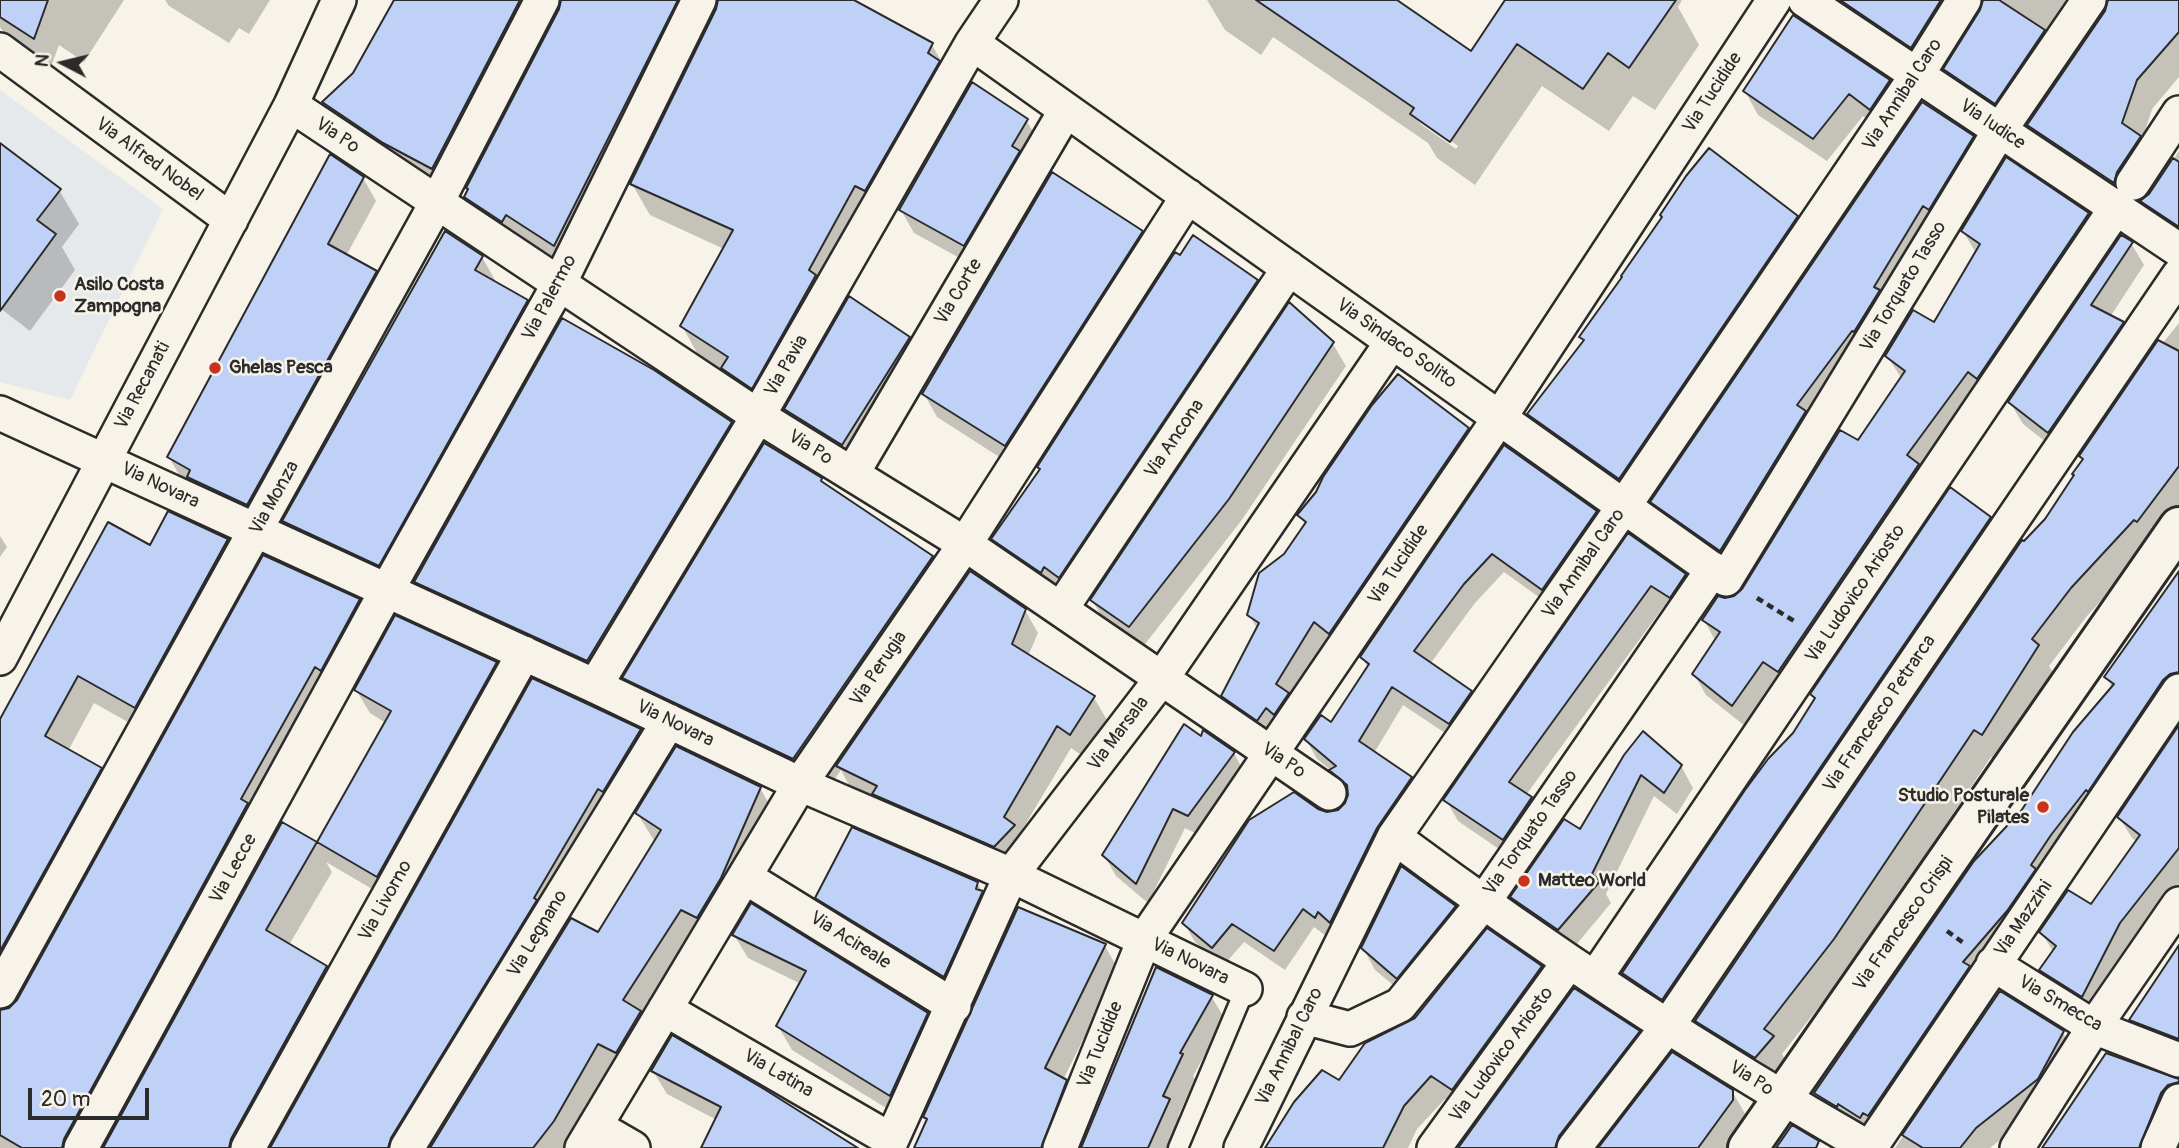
<!DOCTYPE html>
<html>
<head>
<meta charset="utf-8">
<style>
  body { margin:0 }
  #map { position:relative; width:2179px; height:1148px; overflow:hidden; background:#f7f3e8; font-family:Pangolin,sans-serif }
  canvas { display:block }
  .north { position:absolute; left:28px; top:28px; width:70px; height:70px; -webkit-text-stroke:5px #f7f3e8; paint-order:stroke; rotate:277deg; font-size:19px; font-weight:700; line-height:28px; text-align:center; color:#2b2b2b }
  .north::after { content:''; display:block; margin:auto; width:24px; height:32px; background:#2b2b2b; clip-path:polygon(50% 0,100% 100%,50% 72%,0 100%) }
  .scale { position:absolute; left:28px; top:1088px; width:121px; height:32px; box-sizing:border-box; border:4px solid #2b2b2b; border-top:0; padding-left:9px; font-size:21px; line-height:24px; white-space:nowrap; color:#2b2b2b; -webkit-text-stroke:5px #f7f3e8; paint-order:stroke }
</style>
</head>
<body>
<div id="map">
<canvas width="2179" height="1148"></canvas>
<div class="north">N</div>
<div class="scale">20 m</div>
</div>
<script>
const g = document.querySelector('canvas').getContext('2d');
g.lineJoin = 'round';
function paint(path, color) { g.fillStyle = color; g.fill(path, 'evenodd'); }
function stroke(path, color, width, dash) { g.strokeStyle = color; g.lineWidth = width; g.lineCap = dash ? 'butt' : 'round'; g.setLineDash(dash || []); g.stroke(path); }
function drawText(font, color, halo, rows, align = 'center') {
  g.font = font + ' Pangolin,sans-serif'; g.lineWidth = 5; g.setLineDash([]); g.textBaseline = 'middle'; g.strokeStyle = halo; g.fillStyle = color; for (const [text, x, y, turn = 0] of rows) {
    g.save(); g.translate(x, y); g.rotate((+turn || 0) * Math.PI / 180); g.textAlign = isNaN(turn) ? turn : align; if (halo) g.strokeText(text, 0, 0); g.fillText(text, 0, 0); g.restore();
  }
}
const built = new Path2D(`
  M0,90l163,119 -93,191 -70,-18z`);
const shadow = new Path2D(`
  M0,0h124l-40,62 -25,-17 -8,22 -43,-28 -8,-12z
  M165,0h105l-21,34 -10,-6 -10,15 -60,-37z
  M395,0h435l102,45 18,31 -180,343 -29,-19 -14,-25 -27,-17 -18,-32 42,-77 -74,-34 -18,-31 85,-172 -11,4 -133,260 -89,-48 -18,-31 94,-185 -11,3 -99,185 -108,-66 -18,-31 30,-29z
  M1207,0h187l78,53 36,-53h174l-4,7 21,38 -44,65 -22,-14 -24,35 -67,-45 -67,99 -38,-27 -9,-15 -155,-106 -12,18 -36,-25zM1417,117l41,29 -2,3 -34,-24 -7,-7z
  M1829,0h350v77l-27,32 -10,32 14,24 -24,36 -87,-47 -16,-29 80,-117 -13,3 -85,120 -49,-33 -17,-29 39,-61 -12,3 -44,64z
  M1889,81l13,24 -18,27 -21,-16 -36,45 -69,-46 -13,-24z
  M1026,120l14,23 -62,125 -64,-35 -13,-23z
  M1972,137l17,28 -252,413 -68,-48 -17,-28z
  M0,145l59,45 20,34 -17,23 13,23 -45,61 -30,-23z
  M2179,151v92l-21,-14 -16,-28 8,-6z
  M363,178l13,23 -30,55 29,16 14,23 -129,232 -78,-47 -13,-23z
  M2088,214l12,21 -309,457 -16,-10 -30,44 -39,-31 -12,-21 22,-32 -12,-22 21,-20 10,-2 124,-156 43,-63 -15,-23 47,-32 42,-71 -13,-22z
  M1797,217l13,24 -177,261 -90,-64 -13,-24 54,-71 -3,-6z
  M1141,232l14,24 -137,213 -81,-52 -13,-23z
  M2131,243l13,22 -34,52 12,6 13,22 -74,109 -38,-30 -13,-22z
  M482,257l13,23 -1,3 33,18 13,23 -148,264 -94,-44 -14,-23z
  M1257,281l16,28 -198,295 -65,-37 -17,-28z
  M2179,323v193l-92,100 -38,50 5,8 -56,88 -7,-5 -141,210 -68,87 7,12 -17,20 -59,-37 -16,-28 327,-478 22,-23 38,-59 -3,-5 81,-112z
  M909,338l14,23 -67,107 -56,-35 -14,-24z
  M1333,344l13,22 -105,155 -99,127 -37,-26 -13,-22z
  M731,423l14,24 -144,237 -171,-78 -14,-24z
  M1468,429l13,24 -210,290 -34,-23 -14,-24 35,-66 -9,-15 57,-89 -7,-11z
  M1505,447l91,65 11,20 -53,76 -50,-36 -29,31 -45,61 41,28 11,19 -22,32 -57,-38 -29,48 37,26 11,19 -96,138 -12,-9 -29,43 -41,-28 -21,24 -28,-24 -11,-19 133,-113 10,4 10,-2 9,-7 4,-9 -7,-6 -11,-19 -15,-12 -11,-20 25,-15 37,-56 -6,-11z
  M821,480l3,5 108,72 22,39 71,14 13,23 -10,23 66,42 13,22 -24,36 -12,-8 -52,87 8,14 -20,20 -156,-80 -10,-19 -22,32 -169,-81 -26,-43z
  M1990,518l12,21 -327,481 -39,-26 -12,-21 171,-239 21,-34 -4,-6z
  M0,536l7,11 -7,10z
  M1629,536l56,39 12,21 -15,22 -18,-12 -138,189 5,3 12,22 -28,40 -57,-39 -12,-21z
  M227,540l16,28 -92,167 -57,-32 -26,48 32,18 17,28 -117,210v-285l151,-174z
  M2179,574v110l-302,458 -49,-27 -12,-21 297,-405 -7,-12z
  M359,601l16,28 -285,519h-90v-136l10,-3z
  M496,664l13,23 -118,213 -65,-38 6,10 -43,73 37,22 16,28 -85,153h-152l177,-323 35,20 69,-122 -16,-10 -14,-23z
  M533,681l107,50 16,28 -239,389h-145z
  M2179,729v155l-48,60 -37,73 -41,-26 -12,-21 13,-17 -13,-21 50,-25 46,-65 -5,-4 -13,-21z
  M1201,738l33,15 11,21 -44,62 -16,-8 -37,75 -32,-27 -12,-21z
  M1625,756l56,10 12,22 -16,26 -23,-18 -48,98 5,9 -40,48 -46,-32 -13,-22 69,-65z
  M760,788l16,28 -206,332h-138l166,-214 57,-92 -18,-29z
  M977,883l13,23 -33,92 -127,-78 -13,-22z
  M1455,907l12,21 -57,71 -35,-29 -12,-22z
  M734,935l193,79 13,23 -36,82 -112,-69 -14,-24 23,-42 -53,-26z
  M1105,946l13,23 -55,111 16,25 -18,43h-145l11,-28 -2,-3z
  M2179,948v107l-36,-14 -12,-21z
  M1541,967l13,24 -88,122 -21,-14 -28,30 -9,19h-140l72,-65z
  M2000,993l63,40 12,21 -25,46 -60,48h-95z
  M1211,996l14,23 -32,57 2,3 -17,37 5,8 -12,24h-88z
  M1638,1032l16,27 -69,89h-125z
  M2107,1055l72,25v27l-21,41h-117l6,-8 2,1z
  M653,1071l185,77h-135l14,-28 -50,-26z
  M1732,1091l16,28 -15,29h-133z`);
const building = new Path2D(`
  M0,0h48l-14,39 -34,-22z
  M394,0h126l-88,169 -49,-26 -61,-41 31,-29z
  M561,0h117l-124,246 -48,-31 -4,7 -38,-25 4,-8 -2,-1 93,-179z
  M718,0h136l79,43 -5,10 12,8 -75,130 -10,-5 -46,84 7,5 -64,114 -31,-21 7,-11 -48,-31 53,-96 -103,-46 86,-175z
  M1256,0h141l74,51 34,-51h171l-47,68 -21,-15 -25,36 -66,-45 -67,98 -40,-28 4,-6z
  M1840,0h101l-30,48z
  M1983,0h16l46,30 -50,74 -52,-35 37,-59z
  M2108,0h71v32l-42,48 -15,43 19,13 -24,36 -3,11 -87,-58 78,-114z
  M1793,15l97,65 -20,30 -21,-16 -36,45 -70,-48z
  M972,82l56,37 -16,27 8,5 -56,95 -65,-36z
  M1922,102l52,34 -45,74 -6,-4 -49,81 6,3 -26,42 -2,-1 -55,74 9,6 -86,140 -70,-49z
  M0,143l61,46 -24,31 19,14 -56,77z
  M1709,148l89,68 -179,263 -92,-65 57,-74 -5,-3 43,-60 -1,-1 41,-59 -2,-2 26,-39z
  M330,154l34,23 -36,67 49,27 -130,234 -60,-28 3,-7 -23,-13z
  M2006,157l83,56 -112,166 -9,-7 -61,83 12,9 -141,208 -15,-10 -31,44 -40,-32 28,-42 -18,-12 16,-24 7,2 9,-2 8,-7 98,-159 18,10 47,-69 -20,-15 28,-46 21,12 46,-78 -19,-13z
  M2173,158l6,4v65l-39,-26 9,-7z
  M1052,172l91,59 -138,215 -83,-52z
  M445,231l38,25 -8,14 53,30 -149,266 -97,-45z
  M1193,235l65,45 -199,298 -15,-11 -3,6 -50,-34 49,-70 -3,-2 138,-215 5,3z
  M2121,235l12,7 -42,63 33,17 -76,111 -40,-31z
  M849,296l61,41 -68,108 -58,-36z
  M1289,302l45,40 -105,157 -100,128 -39,-27z
  M562,318l92,52 78,52 -145,239 -173,-79z
  M2158,340l21,11v115l-42,56 -3,-2 -63,68 -39,51 7,6 -57,90 -8,-5 -140,209 -70,90 10,7 -19,22 -60,-37 327,-481 2,1 21,-22 29,-44 -2,-1 11,-15 -4,-3z
  M1398,374l71,54 -140,206 -15,-12 -38,62 13,9 -15,22 -8,-7 -9,13 -36,-25 38,-73 -12,-8 12,-42 25,-19 22,-32 -9,-7 19,-23 7,-15 49,-72z
  M764,443l58,35 -1,3 112,75 -140,203 -171,-81z
  M1504,445l93,66 -55,79 -50,-36 -28,30 -50,67 58,40 -23,33 -57,-37 -33,54 53,36 -35,51 -47,95 -12,-11 -3,6 -12,-9 -29,42 -42,-27 -20,24 -30,-25 67,-103 45,-28 24,17 9,3 11,-2 7,-7 3,-8 -1,-10 -18,-15 7,-4 -32,-27 17,-24 10,7 38,-58 -9,-7z
  M1950,487l41,30 -329,483 -40,-27 123,-183 23,-31 25,-26 22,-35 -5,-4z
  M168,511l60,28 -93,169 -57,-32 -33,60 57,32 -102,183v-232l108,-197 42,23z
  M1628,533l58,41 -16,24 -19,-12 -142,196 23,15 -29,43 -60,-40z
  M263,555l97,44 -39,72 -6,-4 -74,132 7,4 -184,336 -2,9h-40l-22,-13v-125l9,-2 8,-8z
  M970,571l56,38 -14,35 83,52 -25,39 -13,-9 -53,91 11,8 -21,22 -122,-53 5,-8 -41,-20z
  M2179,571v101l-9,2 -7,6 -75,112 -2,-2 -35,45 -20,30 5,4 -29,42 -44,51 7,4 -102,150 -5,-3 -3,5 -22,-14 -1,3 -23,-14 160,-232 47,-50 52,-79 41,-48 -10,-7z
  M395,615l102,47 -120,215 -60,-35 74,-131 -37,-21z
  M532,678l109,51 -38,63 -5,-3 -64,109 3,2 -146,238 -3,10h-118z
  M1184,724l17,12 2,-6 32,22 -47,64 -15,-7 -37,75 -34,-29z
  M2179,725v123l-59,75 -38,74 -43,-27 17,-24 -17,-14 29,-42 23,14 49,-69 -23,-18z
  M1643,731l39,34 -18,28 -23,-18 -49,99 8,7 -42,49 -48,-33 54,-78 16,10 44,-74z
  M676,746l85,41 -40,91 -24,40 -16,-8 -58,90 18,11 -25,42 -18,-9 -44,77 -21,27h-103l141,-230 27,14 63,-102 -26,-17z
  M282,822l35,20 -51,88 61,36 -96,173 -2,9h-126z
  M852,827l126,55 -2,7 7,2 -39,86 -129,-79z
  M1401,866l55,40 -59,73 -36,-31z
  M751,903l177,110 -38,83 -114,-70 30,-55 -74,-36z
  M1018,907l88,37 -61,124 22,12 -26,68h-127l13,-29 -4,-2z
  M1487,928l55,38 -90,124 -21,-14 -27,30 -21,42h-118l29,-46 28,-32 17,10 26,-37 50,-25z
  M2179,945v94l-50,-19z
  M1156,967l57,28 -33,58 3,1 -20,42 7,3 -22,49h-67z
  M1574,988l66,43 -81,105 -4,12h-97z
  M2000,991l64,40 -26,48 -62,49 -16,20h-37l-21,-13z
  M672,1035l92,54 94,59h-157l20,-41 -70,-36z
  M1672,1052l61,38v10l-35,48h-100z
  M2106,1053l73,26v3l-11,3 -7,8 -22,55h-97z
  M1792,1125l27,16 -3,7h-40z`);
const path = new Path2D(`
  M1757,598l37,23
  M1947,931l18,13`);
const service = new Path2D(`
  M1178,1148l67,-159`);
const minor = new Path2D(`
  M1805,0l374,250
  M972,43l754,536 274,-449 89,-130
  M0,50l231,170
  M291,105l467,311 207,128 364,249
  M2133,183l46,-70
  M0,413l595,273 205,98 211,91 234,114
  M852,474l214,-364
  M1061,609l228,-341
  M0,658l291,-553 48,-105
  M595,686l163,-270 214,-373 29,-43
  M1394,837c152,113 310,217 475,311
  M745,877l209,129
  M1993,964l101,63 85,33
  M1595,978l521,-770
  M0,991l437,-789 105,-202
  M665,1009l226,131
  M1304,1017l46,12 50,-24 83,-102 230,-334
  M595,1126l38,22
  M81,1148l306,-558 172,-306 140,-284
  M248,1148l276,-495
  M407,1148l262,-427
  M582,1148l218,-364 165,-240 223,-348
  M888,1148l123,-273 151,-197 230,-336
  M1060,1148l84,-208 356,-523 274,-417
  M1241,1148l153,-311 230,-331 293,-431 47,-75
  M1434,1148l135,-186
  M1574,1148l93,-121 512,-752
  M1870,1148l309,-457
  M2017,1148l77,-121 85,-123
  M2158,1148l21,-47`);
const tertiary = new Path2D(`
  M1748,1148l431,-621`);
const markers = [
  [60,296,7,"#c8321e"],
  [215,368,7,"#c8321e"],
  [2043,807,7,"#c8321e"],
  [1524,881,7,"#c8321e"]
];
const streetNames = [
  ["Via Tucidide",1713,93,-57],
  ["Via Annibal Caro",1903,95,-57],
  ["Via Iudice",1992,125,34],
  ["Via Po",337,136,34],
  ["Via Alfred Nobel",149,160,36],
  ["Via Torquato Tasso",1904,287,-59],
  ["Via Corte",959,292,-59],
  ["Via Palermo",550,298,-62],
  ["Via Sindaco Solito",1396,344,35],
  ["Via Pavia",787,366,-60],
  ["Via Recanati",143,386,-62],
  ["Via Ancona",1175,439,-56],
  ["Via Po",810,448,32],
  ["Via Novara",160,486,25],
  ["Via Monza",275,498,-61],
  ["Via Annibal Caro",1584,564,-55],
  ["Via Tucidide",1399,565,-56],
  ["Via Ludovico Ariosto",1856,594,-56],
  ["Via Perugia",879,669,-56],
  ["Via Francesco Petrarca",1880,714,-56],
  ["Via Novara",675,724,26],
  ["Via Marsala",1119,734,-53],
  ["Via Po",1283,761,34],
  ["Via Torquato Tasso",1531,833,-55],
  ["Via Lecce",234,869,-61],
  ["Via Livorno",386,901,-61],
  ["Via Mazzini",2024,919,-56],
  ["Via Francesco Crispi",1904,924,-55],
  ["Via Legnano",538,934,-59],
  ["Via Acireale",850,941,32],
  ["Via Novara",1190,962,26],
  ["Via Smecca",2060,1004,30],
  ["Via Tucidide",1101,1045,-68],
  ["Via Annibal Caro",1290,1047,-64],
  ["Via Ludovico Ariosto",1502,1055,-54],
  ["Via Latina",778,1074,30],
  ["Via Po",1751,1079,32]
];
const poiNames = [
  ["Asilo Costa",74,285],
  ["Zampogna",74,307],
  ["Ghelas Pesca",229,368],
  ["Studio Posturale",2029,796,"right"],
  ["Pilates",2029,818,"right"],
  ["Matteo World",1538,881]
];
paint(built, '#e6e9ec');
paint(shadow, '#0003');
paint(building, '#c0d1f7');
stroke(building, '#2b2b2b', 2);
stroke(service, '#2b2b2b', 23);
stroke(minor, '#2b2b2b', 38);
stroke(tertiary, '#2b2b2b', 44);
stroke(path, '#2b2b2b', 4.5, [7, 5]);
stroke(service, '#f7f3e8', 18);
stroke(minor, '#f7f3e8', 33);
stroke(tertiary, '#f7f3e8', 38);
for (const [x, y, r, color] of markers) { const dot = new Path2D(); dot.arc(x, y, r, 0, 2 * Math.PI); g.fillStyle = color; g.fill(dot); stroke(dot, '#f7f3e8', 2.5); }
drawText('19px', '#2b2b2b', '#f7f3e8', streetNames);
drawText('bold 19px', '#2b2b2b', '#f7f3e8', poiNames, 'left');
</script>
</body>
</html>
